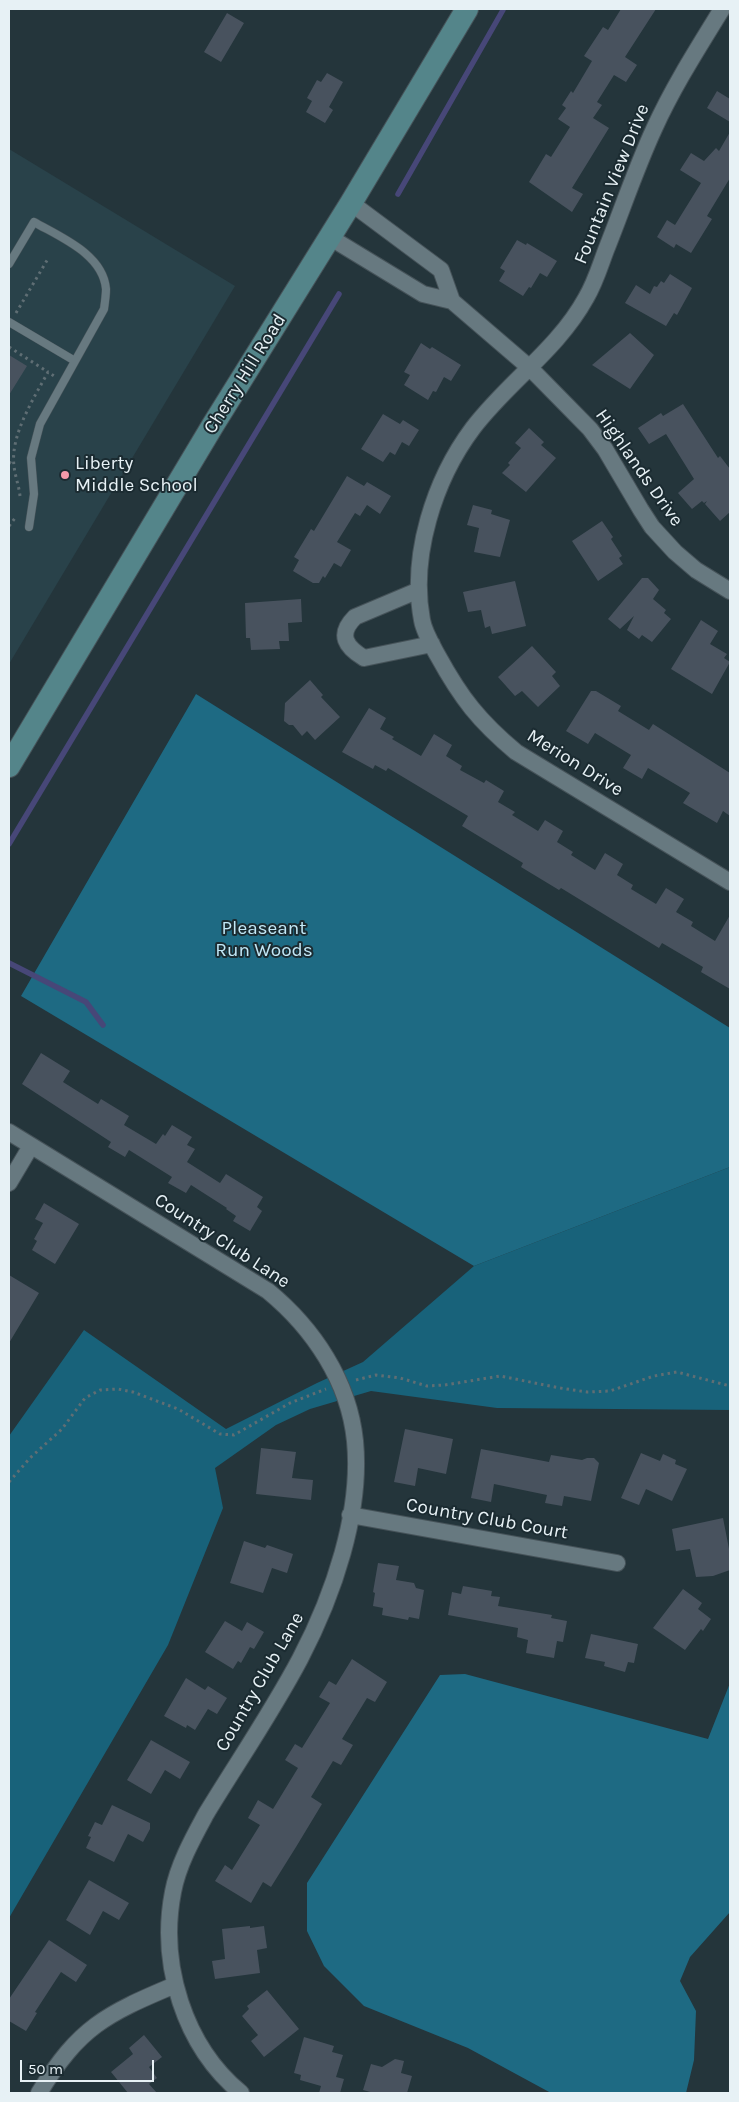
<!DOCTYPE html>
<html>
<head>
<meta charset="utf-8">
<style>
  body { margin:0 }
  #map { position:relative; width:739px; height:2102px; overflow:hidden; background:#24353b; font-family:Karla,sans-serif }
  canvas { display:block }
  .frame { position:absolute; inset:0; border:10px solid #e7f1f5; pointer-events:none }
  .scale { position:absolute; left:20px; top:2060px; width:134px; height:22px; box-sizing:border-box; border:2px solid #e7f1f5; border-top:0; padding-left:6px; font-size:15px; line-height:18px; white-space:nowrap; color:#e7f1f5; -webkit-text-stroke:4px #1b2b31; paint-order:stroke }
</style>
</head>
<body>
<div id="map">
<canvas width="739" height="2102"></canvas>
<div class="frame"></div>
<div class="scale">50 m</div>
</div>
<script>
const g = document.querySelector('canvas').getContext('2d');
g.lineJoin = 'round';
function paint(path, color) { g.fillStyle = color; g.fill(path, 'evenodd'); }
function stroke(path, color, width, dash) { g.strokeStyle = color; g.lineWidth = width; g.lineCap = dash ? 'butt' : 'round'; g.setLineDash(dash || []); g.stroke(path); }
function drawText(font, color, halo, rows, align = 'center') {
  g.font = font + ' Karla,sans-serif'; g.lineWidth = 4; g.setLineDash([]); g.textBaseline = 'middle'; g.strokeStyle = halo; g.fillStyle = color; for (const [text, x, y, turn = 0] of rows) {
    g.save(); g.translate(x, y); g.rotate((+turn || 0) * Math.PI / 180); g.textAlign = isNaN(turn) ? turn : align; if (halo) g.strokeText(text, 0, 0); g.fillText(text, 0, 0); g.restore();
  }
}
const built = new Path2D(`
  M9,149l226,137 -226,378z`);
const green = new Path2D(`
  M730,1167v243l-233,-2 -126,-17 -61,18 -34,16 -61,43 8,40 -55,137 -159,273v-482l75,-106 142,99 91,-46 46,-21 111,-96z`);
const forest = new Path2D(`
  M196,694l534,334v139l-256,99 -453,-270z
  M465,1674l243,65 22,-56v229l-40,45 -10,24 16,30 -2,49 -8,33h-135l-83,-45 -104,-42 -40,-40 -17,-35v-48l133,-208z`);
const stream = new Path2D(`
  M398,194l105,-184
  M9,844l330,-550
  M9,963l77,39 17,23`);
const building = new Path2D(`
  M621,9h35l-31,48 12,8 -11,17 -12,-7 -17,27 5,3 -9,13 16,10 -37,60 11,6 -11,18 -43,-30 17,-28 5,3 19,-30 -12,-8 8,-11 -4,-3 9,-14 2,2 19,-32 -8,-5 19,-29 5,3z
  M227,13l17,10 -23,39 -17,-10z
  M327,73l16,9 -14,25 4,3 -8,13 -19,-11 6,-11 -5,-3 10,-18 4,2z
  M717,91l13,8v23l-23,-14z
  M730,132v46l-23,38 5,3 -21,34 -15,-9 -2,4 -17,-11 10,-17 8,5 26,-42 -21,-13 11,-17 13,8 12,-13 3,3z
  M517,240l9,5 1,-2 30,18 -10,16 -7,-4 -9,15 -2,-1 -6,9 -24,-15 6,-10 -5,-3z
  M670,274l22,14 -15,27 -3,-2 -8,13 -41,-23 11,-18 14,9 4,-8 3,1 4,-6 3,2z
  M630,333l24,22 -24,34 -38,-24z
  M421,343l9,6 2,-2 29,18 -10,16 -7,-4 -8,15 -3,-1 -5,9 -24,-15 6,-10 -6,-3z
  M9,355l18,11 -18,29z
  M683,404l35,54 2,-2 10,13v43l-10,9 -15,-17 2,-3 -3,2 -2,-2 -10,8 -14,-16 16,-14 -28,-45 -17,10 -11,-16 23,-15 2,3z
  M383,414l17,10 3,-4 16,10 -10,16 -7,-4 -7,13 -5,-3 -7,10 -22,-13z
  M529,428l15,14 -3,3 15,13 -30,34 -24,-19 8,-8 -2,-2 13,-15 -6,-5z
  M347,476l17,10 3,-4 24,14 -11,18 -13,-9 -7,11 -5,-3 -18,29 14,8 -10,17 -7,-4 -9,15 -2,-2 -4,7h-6l-20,-12 6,-11 -5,-3 17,-28 3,2z
  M473,505l19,5 -1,4 19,6 -10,37 -26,-5 5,-24 -12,-3z
  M602,521l11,16 -2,2 11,17 -3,2 4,6 -25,17 -26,-40z
  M642,578h6l11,12 -6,9 13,11 -2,3 7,6 -19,23 -10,-7 -3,4 -12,-9 7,-14 -14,13 -12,-10z
  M515,581l11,45 -34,8 -2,-8 -5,2 -4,-18 -13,2 -5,-20z
  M301,599l1,23 -14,1 1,18h-10l1,8 -29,1 -1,-12h-4l-1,-35z
  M701,620l17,11 -8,13 17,10 -3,4 6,4 -18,32 -41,-25z
  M532,646l24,26 -4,4 8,10 -22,21 -16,-16 -7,5 -17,-19z
  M310,680l13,15 -2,2 19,20 -25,23 -8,-9 -5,5 -9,-11h-4l-5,-4 1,-18z
  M591,691h5l25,15 -3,5 31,19 4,-6 77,49v43l-7,-5 -6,12 -34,-20 7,-10 -42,-25 -6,11 -19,-11 8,-13 -36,-22 -7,11 -22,-13z
  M369,708l17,10 -6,11 14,8 -2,2 29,17 13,-22 18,11 -6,11 16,10 -2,4 24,13 2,-3 18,11 -6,11 17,10 -3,3 26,16 7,-11 18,11 -6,11 16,10 -2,3 24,15 10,-17 18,11 -6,11 16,10 -2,4 25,15 10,-16 18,11 -8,13 17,10 -2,4 24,15 15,-26v74l-29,-17 2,-5 -41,-24 -3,5 -98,-60 -2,2 -38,-23 2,-4 -61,-37 6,-10 -80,-48 -2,3 -11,-6 -2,4 -31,-17z
  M41,1053l29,18 -7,11 35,22 3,-5 28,17 -5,9 32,19 7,-10 2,2 7,-11 20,12 -5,8 8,4 -8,13 33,21 6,-9 37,23 -6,10 5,4 -12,20 -17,-10 3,-5 -10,-7 1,-1 -36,-23 -5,8 -18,-10 4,-6 -43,-27 -4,7 -17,-10 3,-5 -89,-58z
  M44,1203l35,21 -24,40 -23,-14 5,-9 -3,-2 9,-16 -8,-4z
  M9,1275l30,18 -30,50z
  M405,1429l48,10 -7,35 -28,-6 -3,18 -21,-4z
  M261,1448l35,4 -4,26 21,2 -2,20 -55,-6z
  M481,1449l68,13 2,-7 31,5 5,-2h7l5,5 -8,38 -27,-5 -2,10 -17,-3 2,-8 -53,-11 -3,18 -20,-4z
  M641,1453l19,8 3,-7 13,6 -1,4 12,5 -15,32 -26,-12 -7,16 -18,-7z
  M723,1518l7,36v16l-17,6 -17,1 -6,-28 -14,2 -4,-22z
  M244,1541l21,7 2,-3 26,9 -6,19 -15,-5 -9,25 -33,-10z
  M378,1563l21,3 -3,14 18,3 2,5 8,2 -5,29 -10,-2 -1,3 -26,-5 1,-7 -10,-2 2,-13 -2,-1z
  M463,1586l29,5 -1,5 9,1 -2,9 54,9 -1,3 16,3 -4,21 -6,-1 -3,17 -28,-5 2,-13 -11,-3 1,-9 -70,-13 4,-23 9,2z
  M683,1589l19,14 -4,6 13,10 -8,12 -2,-2 -16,21 -32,-22z
  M225,1621l17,10 5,-9 17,10 -10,17 -4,-2 -9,16 -3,-2 -5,8 -28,-17z
  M591,1634l47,10 -4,19 -6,-1 -3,10 -21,-6 1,-4 -20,-4z
  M352,1659l35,23 -12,20 -8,-4 -25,41 11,6 -12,20 -8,-4 -22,36 11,7 -26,43 -25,40 -8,-5 -12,21 -36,-22 10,-16 7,5 28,-45 -12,-7 10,-18 15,9 25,-41 -13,-8 10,-16 7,4 28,-45 -11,-6 10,-16 7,4z
  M186,1678l19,12 3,-4 19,12 -10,16 -9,-5 -13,21 -8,-5 -1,3 -22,-12z
  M151,1740l39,22 -10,17 -15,-9 -14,24 -24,-14z
  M112,1805l38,18v6l-7,13 -15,-8 -14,28 -28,-14 5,-11 -3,-1 7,-14 7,3z
  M89,1880l40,23 -10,17 -16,-9 -13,24 -24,-15z
  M250,1926v2l14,-2 3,22 -10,2 3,23 -45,6 -3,-18 13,-2 -3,-30z
  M49,1940l38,25 -11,17 -15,-10 -26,40 2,1 -11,18 -17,-10v-22z
  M267,1990l32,39 -35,28 -13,-16 7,-6 -16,-19 7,-7 -2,-3z
  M144,2035l18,22 -13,10 8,11 -8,6 8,9h-29l-17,-21 22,-18 -4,-6z
  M304,2037l30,9 -2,6 11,3 -7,22 8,2 -4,14h-21l2,-7 -21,-6 1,-5 -7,-2z
  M395,2059l9,2 -3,12 11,3 -5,17h-33l-11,-3 8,-26 11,3z`);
const path = new Path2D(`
  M16,313l33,-56
  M9,347l39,25
  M9,462l5,3
  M20,496c-1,-10 -5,-20 -6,-30 -4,-31 20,-68 34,-94l6,4
  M9,526l6,-8 2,2
  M356,1380l20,-5 24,3 27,8 18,-1 55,-9 60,12 27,4 23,-1 44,-15 23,-4 53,14
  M9,1482l21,-24 32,-29 23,-31 15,-8 18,-1 15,3 45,17 42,25 14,1 56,-32 36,-14`);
const lane = new Path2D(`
  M9,264l25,-42c26,15 69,32 72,67 0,6 -1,13 -2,20l-64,115 -9,34 3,36 -5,33
  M9,322l66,39`);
const street = new Path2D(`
  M722,9c-24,39 -49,78 -68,120 -18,39 -32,81 -48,121 -6,16 -11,33 -20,48 -28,51 -78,84 -113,130 -39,52 -63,128 -51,192 2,12 10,25 16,36 23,42 41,65 78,96l214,130
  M351,203l90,67 11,31
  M331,238l92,56 29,7 78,67 60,61 15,20 36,61 11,17 23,25 21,18 34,21
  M419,590l-64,27c-18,18 -9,30 9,41l68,-14
  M9,1132l259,159c45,37 81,90 87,150 7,72 -22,155 -55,218 -28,53 -63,104 -94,155 -13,24 -28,51 -33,78 -14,72 11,154 68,201
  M9,1183l22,-37
  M350,1515l267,48
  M39,2093c40,-66 67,-79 136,-108`);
const secondary = new Path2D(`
  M9,766l204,-341 138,-222 116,-194`);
const markers = [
  [65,475,5,"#f39aaa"]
];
const streetNames = [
  ["Fountain View Drive",612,184,-68],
  ["Cherry Hill Road",245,374,-58],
  ["Highlands Drive",639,468,55],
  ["Merion Drive",575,763,32],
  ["Country Club Lane",222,1241,33],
  ["Country Club Court",487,1519,10],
  ["Country Club Lane",260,1682,-60]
];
const poiNames = [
  ["Liberty",75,464],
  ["Middle School",75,486]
];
const parkNames = [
  ["Pleaseant",264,929],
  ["Run Woods",264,951]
];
paint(built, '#29424a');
paint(green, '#18627a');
paint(forest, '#1e6a83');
stroke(stream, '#474778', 5.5);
paint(building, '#48525e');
stroke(lane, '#465359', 9);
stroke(street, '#465359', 18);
stroke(secondary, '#465359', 24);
stroke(path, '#5f6e74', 3, [2.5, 4]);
stroke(lane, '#677980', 8);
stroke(street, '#677980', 16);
stroke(secondary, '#54858a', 22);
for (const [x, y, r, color] of markers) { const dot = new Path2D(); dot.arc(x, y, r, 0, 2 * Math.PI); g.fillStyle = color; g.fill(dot); stroke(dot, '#1b2b31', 2); }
drawText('19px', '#e7f1f5', '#1b2b31', streetNames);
drawText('19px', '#e7f1f5', '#1b2b31', poiNames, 'left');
drawText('19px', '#c2e8f7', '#1b2b31', parkNames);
</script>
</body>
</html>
